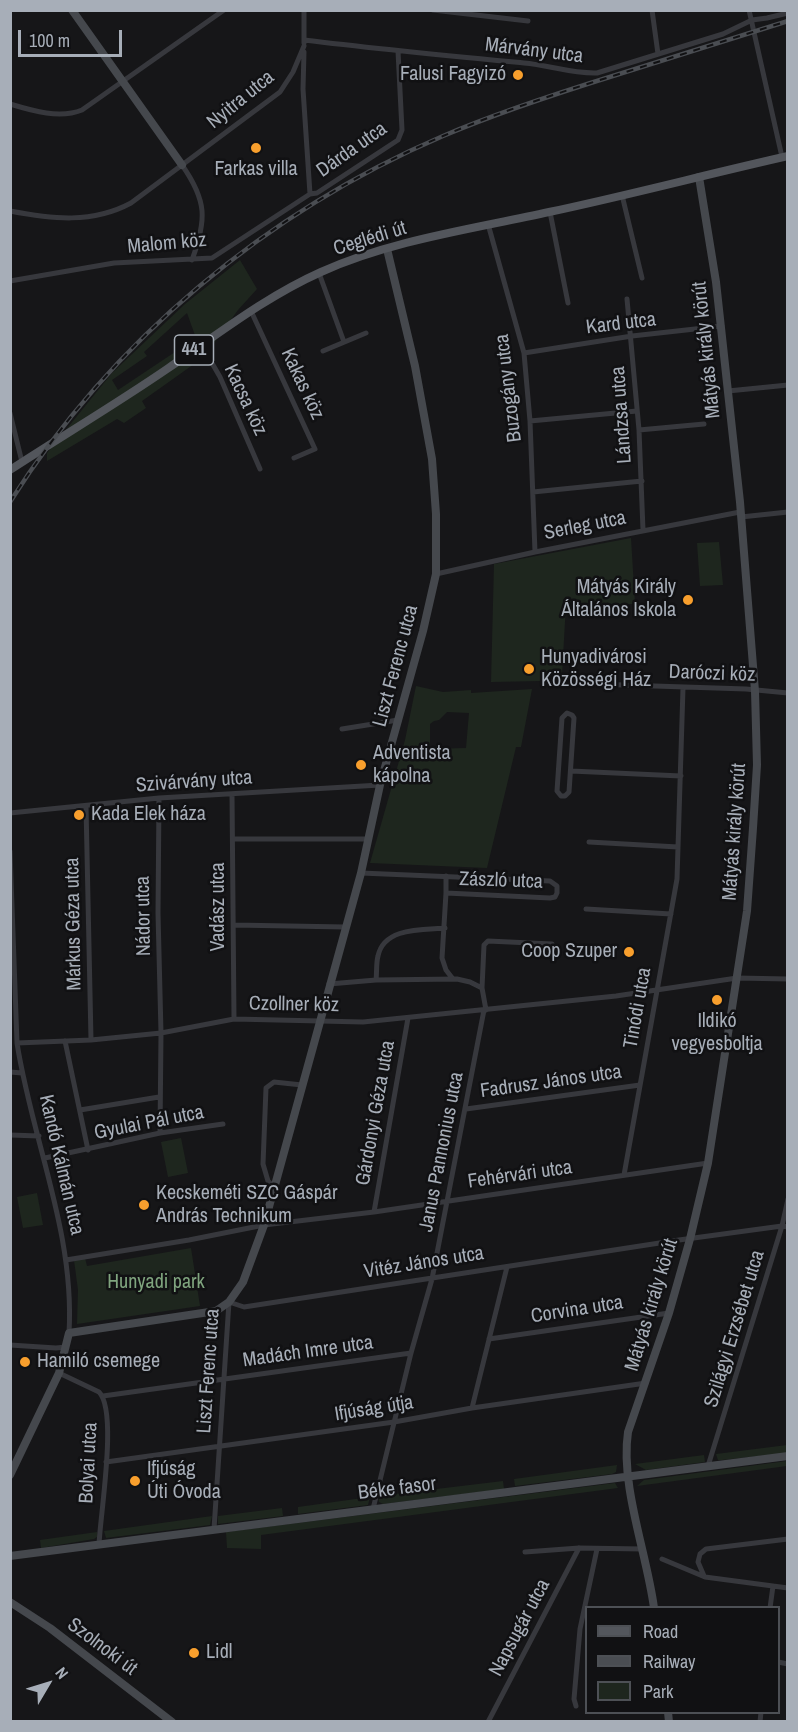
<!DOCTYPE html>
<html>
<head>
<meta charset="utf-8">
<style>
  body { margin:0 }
  #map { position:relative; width:798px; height:1732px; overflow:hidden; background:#161618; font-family:"Archivo Narrow",sans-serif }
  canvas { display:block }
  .frame { position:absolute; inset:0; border:12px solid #a7aeb8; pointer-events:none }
  .legend { position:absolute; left:585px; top:1606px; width:195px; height:108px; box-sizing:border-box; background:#111113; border:2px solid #4d5055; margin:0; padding:8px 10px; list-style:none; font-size:18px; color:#a7aeb8 }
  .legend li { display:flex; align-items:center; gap:12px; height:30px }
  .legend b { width:30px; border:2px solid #4d5055 }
  .north { position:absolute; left:18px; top:1654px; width:60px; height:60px; -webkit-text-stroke:4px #111113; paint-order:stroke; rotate:52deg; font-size:16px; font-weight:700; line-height:24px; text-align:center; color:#a7aeb8 }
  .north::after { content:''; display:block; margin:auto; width:21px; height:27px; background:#a7aeb8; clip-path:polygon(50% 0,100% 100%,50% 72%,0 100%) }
  .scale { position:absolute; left:18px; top:30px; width:104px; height:27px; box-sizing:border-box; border:3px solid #a7aeb8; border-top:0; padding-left:8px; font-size:18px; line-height:21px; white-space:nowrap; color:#a7aeb8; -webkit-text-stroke:4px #111113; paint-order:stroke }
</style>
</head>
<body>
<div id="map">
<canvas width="798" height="1732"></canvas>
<div class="frame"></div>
<ul class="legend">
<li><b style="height:8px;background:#53565c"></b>Road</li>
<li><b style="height:8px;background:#4a4d52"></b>Railway</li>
<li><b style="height:16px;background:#1e261e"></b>Park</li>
</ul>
<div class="north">N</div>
<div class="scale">100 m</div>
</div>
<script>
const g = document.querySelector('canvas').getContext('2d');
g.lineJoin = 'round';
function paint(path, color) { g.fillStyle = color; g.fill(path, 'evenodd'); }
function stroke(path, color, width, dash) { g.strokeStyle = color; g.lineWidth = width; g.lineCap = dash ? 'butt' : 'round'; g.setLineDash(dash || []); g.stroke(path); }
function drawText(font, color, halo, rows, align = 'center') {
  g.font = font + ' "Archivo Narrow",sans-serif'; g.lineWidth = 5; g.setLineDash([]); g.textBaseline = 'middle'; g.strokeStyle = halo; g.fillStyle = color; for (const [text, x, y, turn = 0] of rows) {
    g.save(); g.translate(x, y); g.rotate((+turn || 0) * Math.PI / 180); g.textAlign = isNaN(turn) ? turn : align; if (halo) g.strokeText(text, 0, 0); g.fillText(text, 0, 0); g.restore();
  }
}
const green = new Path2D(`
  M240,260l17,29 -19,21 -34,47 -62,44 4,7 -22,15 -7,-4 -70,42v-8l65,-80 73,-69zM187,313l9,25 -78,52 -6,-10 35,-24 -3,-4z
  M631,538l4,66h-69l-4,71 -21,-1v7l-50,1 3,-118z
  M719,542l4,43 -23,1 -3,-43z
  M416,686l27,6 28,-2v3l61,-4 -11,58h-5l-29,121 -117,-5 35,-123zM447,712l22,1 -3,35 -36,1v-25l4,-3 5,-1z
  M181,1138l7,35 -20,4 -7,-35z
  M37,1193l6,32 -20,3 -6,-31z
  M191,1248l9,58 -123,18 1,-34 -4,-30 11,-2 2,8z
  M787,1445v8l-65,7h-4l-2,-6z
  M704,1455l1,7 -59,8 -11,-6z
  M787,1461v5l-150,20 7,-6z
  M617,1465l-1,7 -4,2 -97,12 -1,-7z
  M503,1481l1,8 -121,15 -4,-2 -1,-6z
  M615,1483l3,5 -357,47v14l-34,-1 -1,-16z
  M370,1497l-2,8 -70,9v-7z
  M282,1508l1,8 -65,8v-8z
  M212,1516l-2,9 -104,13 -2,-7z
  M97,1532v5l-3,2 -53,9 -1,-8z`);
const street = new Path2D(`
  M304,10v33
  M433,10l95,11
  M652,10l6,44
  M749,10l33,147
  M304,40c73,9 147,16 220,23 24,2 49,11 73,10l126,-39 29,-14 15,-2 21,-5
  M304,52l-1,37 7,105
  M10,104c23,7 50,15 72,6l142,-100
  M182,165c25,36 25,54 10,95
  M622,195l20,83
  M10,211c42,8 82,13 121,-8l149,-111 13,-20 11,-26
  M550,212l18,91
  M488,224l36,129 6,68 5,131
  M319,273l25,69
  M10,281l104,-18 98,-5 98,-64 7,-1 81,-53 4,-10 -4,-79
  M627,299l12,131 4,100
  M251,311l64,138 -21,9
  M201,344l19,33 40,92
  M323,351l43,-18
  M524,353l108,-17 90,-10
  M728,391l60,-6
  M10,413l12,49
  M530,421l107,-10
  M639,430l65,-6
  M533,492l109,-11
  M741,517l47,-5
  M436,574l99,-22 205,-40
  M563,683l183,6 42,4
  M567,713l5,2 2,3 -5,74 -4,4h-4l-4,-5 5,-73z
  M342,729l56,-9
  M571,771l110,5
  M232,794l2,225
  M159,798l-1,115 3,120 -1,100
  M86,806l5,234
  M10,813l149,-15 221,-13
  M234,839h133
  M589,842l89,5
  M10,851l7,192c15,97 58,190 52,290
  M361,873l189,8 7,5v7l-2,4 -5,1 -104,-5v-17
  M446,893l-4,65 4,12 7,9
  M586,909l85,5
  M234,925l111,2
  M376,980c1,-8 0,-17 2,-24 6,-29 45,-26 67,-28
  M329,984l47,-4 81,-1 13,3 12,6
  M486,1010l-4,-22 2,-43 4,-4 64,3
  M65,1041l23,109
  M17,1043l74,-3 70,-7 73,-14 129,3 253,-26 121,-18 51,1
  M10,1072l12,1
  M466,1109l174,-24
  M80,1110l79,-13
  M10,1135l29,1
  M45,1158l115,-25 63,-9
  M624,1175l53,-296 6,-191
  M274,1187l-6,-6 -5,-17 3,-76 8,-6 28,3
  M374,1212l34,-194
  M66,1260l123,-20 75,-15 110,-13 334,-49
  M489,1339l180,-26
  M10,1345l46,3 10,-1
  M59,1373l40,19c19,19 1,123 0,153
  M103,1396l308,-43
  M472,1408l35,-141
  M106,1462l288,-40 78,-14 174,-25
  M708,1466l74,-240 6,-27
  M373,1509l38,-156 21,-74 52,-269
  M214,1529l15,-227 15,5 435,-67 103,-14 6,1
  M525,1552l54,-4 64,1
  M662,1559l43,18 83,11
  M704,1576l-6,-14 2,-8 6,-5 82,-10
  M770,1608l3,-22
  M778,1662l10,2
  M576,1706l-2,-7 6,-70 17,-80
  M488,1722l91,-174
  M760,1722l1,-10`);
const secondary = new Path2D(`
  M72,10l110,155
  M10,1475l49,-102 10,-40 147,-22 13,-9 14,-20 21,-57 97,-352 19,-88 43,-154 13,-57v-60l-4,-55 -17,-93 -28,-117
  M10,1556l778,-100
  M10,1602l40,26 122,94
  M654,1608c-7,-54 -34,-123 -26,-176l41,-119 21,-74 18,-76 39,-252 6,-83 4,-63 -2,-74 -15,-189 -24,-220 -17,-105
  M668,1712l1,10`);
const primary = new Path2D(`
  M10,470c52,-34 106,-66 157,-101 50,-34 98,-72 154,-97 71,-32 152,-43 228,-60 80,-17 159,-38 239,-56`);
const rail = new Path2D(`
  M10,502c102,-162 258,-291 433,-366 56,-24 115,-43 173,-61 58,-18 114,-36 172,-54`);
const markers = [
  [518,75,6,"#f89f2d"],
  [256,148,6,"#f89f2d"],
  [688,600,6,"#f89f2d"],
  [529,669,6,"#f89f2d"],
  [361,765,6,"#f89f2d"],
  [79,815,6,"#f89f2d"],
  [629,952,6,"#f89f2d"],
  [717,1000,6,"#f89f2d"],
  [144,1205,6,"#f89f2d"],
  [25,1362,6,"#f89f2d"],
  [135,1481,6,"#f89f2d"],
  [194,1653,6,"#f89f2d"]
];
const shields = [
  [194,350,39]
];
const shieldNames = [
  ["441",194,350]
];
const streetNames = [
  ["Márvány utca",534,51,7],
  ["Nyitra utca",241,100,-39],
  ["Dárda utca",352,150,-35],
  ["Ceglédi út",370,239,-17],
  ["Malom köz",167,244,-5],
  ["Kard utca",621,324,-7],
  ["Mátyás király körút",707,350,-96],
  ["Kakas köz",302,384,65],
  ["Buzogány utca",509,388,-97],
  ["Kacsa köz",245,400,65],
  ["Lándzsa utca",622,415,-94],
  ["Serleg utca",585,526,-11],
  ["Liszt Ferenc utca",396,666,-75],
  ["Daróczi köz",712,674,2],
  ["Szivárvány utca",194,782,-4],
  ["Mátyás király körút",735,832,-86],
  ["Zászló utca",501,881,2],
  ["Vadász utca",219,907,-90],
  ["Nádor utca",144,916,-91],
  ["Márkus Géza utca",74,924,-91],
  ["Czollner köz",294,1005,1],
  ["Tinódi utca",638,1008,-80],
  ["Fadrusz János utca",551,1082,-8],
  ["Gárdonyi Géza utca",376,1113,-80],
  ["Gyulai Pál utca",149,1123,-11],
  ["Janus Pannonius utca",442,1152,-79],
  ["Kandó Kálmán utca",61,1165,77],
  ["Fehérvári utca",520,1175,-8],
  ["Vitéz János utca",424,1263,-9],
  ["Mátyás király körút",652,1305,-73],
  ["Corvina utca",577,1310,-9],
  ["Szilágyi Erzsébet utca",735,1329,-73],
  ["Madách Imre utca",308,1352,-8],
  ["Liszt Ferenc utca",209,1371,-86],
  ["Ifjúság útja",374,1409,-9],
  ["Bolyai utca",89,1463,-87],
  ["Béke fasor",397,1489,-7],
  ["Napsugár utca",520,1628,-62],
  ["Szolnoki út",102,1647,37]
];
const poiNames = [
  ["Falusi Fagyizó",506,75,"right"],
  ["Farkas villa",256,170,"center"],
  ["Mátyás Király",676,588,"right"],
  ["Általános Iskola",676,611,"right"],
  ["Hunyadivárosi",541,658],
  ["Közösségi Ház",541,681],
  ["Adventista",373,754],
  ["kápolna",373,777],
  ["Kada Elek háza",91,815],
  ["Coop Szuper",617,952,"right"],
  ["Ildikó",717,1022,"center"],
  ["vegyesboltja",717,1045,"center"],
  ["Kecskeméti SZC Gáspár",156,1194],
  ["András Technikum",156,1217],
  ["Hamiló csemege",37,1362],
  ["Ifjúság",147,1470],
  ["Úti Óvoda",147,1493],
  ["Lidl",206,1653]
];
const parkNames = [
  ["Hunyadi park",156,1283]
];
paint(green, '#1e261e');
stroke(street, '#37383d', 5);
stroke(secondary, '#45484d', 8);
stroke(primary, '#53565c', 8);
stroke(rail, '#4a4d52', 4.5);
stroke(rail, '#111113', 2, [7]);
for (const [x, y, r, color] of markers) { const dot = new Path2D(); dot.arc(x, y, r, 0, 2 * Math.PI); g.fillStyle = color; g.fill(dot); stroke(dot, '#111113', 2); }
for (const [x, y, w] of shields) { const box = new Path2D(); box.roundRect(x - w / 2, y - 15, w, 30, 4.5); g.fillStyle = '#111113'; g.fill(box); stroke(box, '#a7aeb8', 1.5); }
drawText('bold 18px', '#a7aeb8', null, shieldNames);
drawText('20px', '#a7aeb8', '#111113', streetNames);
drawText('20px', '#a7aeb8', '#111113', poiNames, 'left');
drawText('20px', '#7fa47e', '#111113', parkNames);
</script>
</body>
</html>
